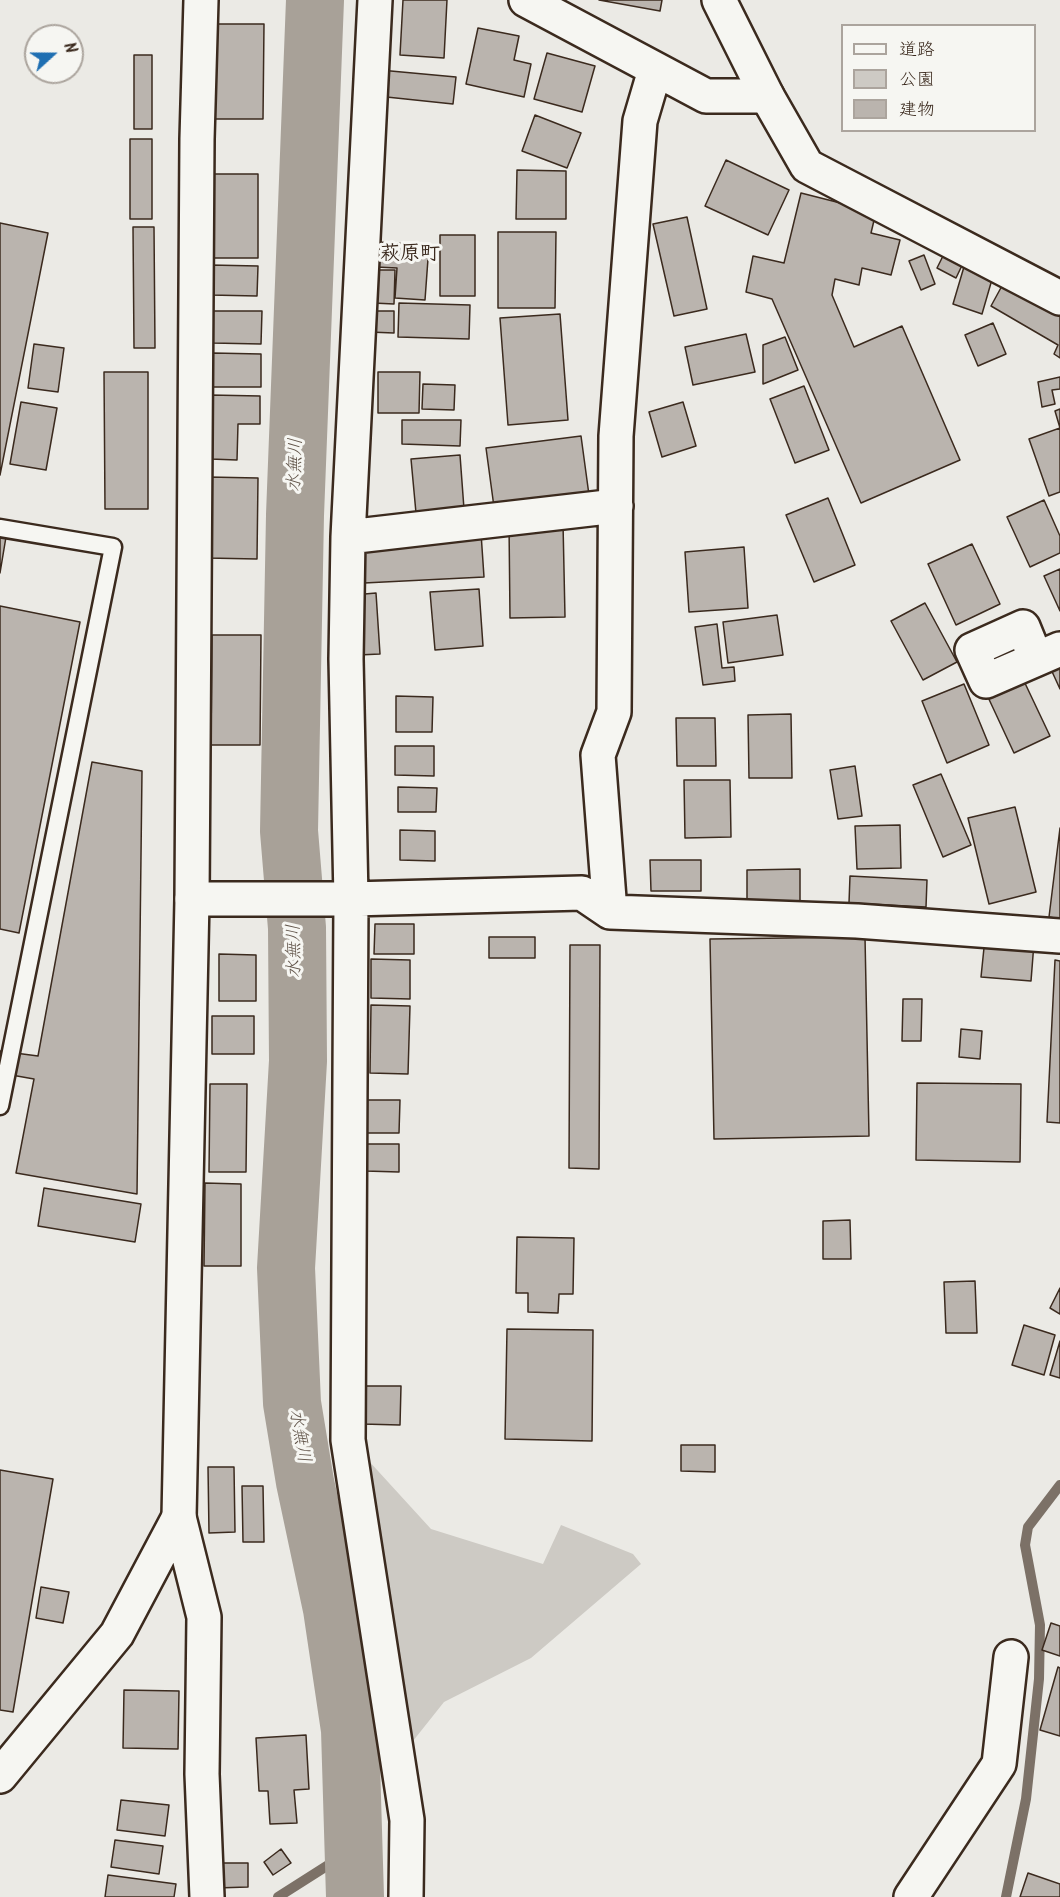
<!DOCTYPE html>
<html>
<head>
<meta charset="utf-8">
<style>
  body { margin:0 }
  #map { position:relative; width:1060px; height:1897px; overflow:hidden; background:#ebeae5; font-family:Kalam,"Klee One",sans-serif }
  canvas { display:block }
  .legend { position:absolute; left:841px; top:24px; width:195px; height:108px; box-sizing:border-box; background:#f6f6f2; border:2px solid #aba49d; margin:0; padding:8px 10px; list-style:none; font-size:18px; color:#3b2a1e }
  .legend li { display:flex; align-items:center; gap:12px; height:30px }
  .legend b { width:30px; border:2px solid #aba49d }
  .north { position:absolute; left:24px; top:24px; width:60px; height:60px; box-sizing:border-box; background:#f6f6f2; border:2px solid #aba49d; border-radius:50%; rotate:69deg; font-size:16px; font-weight:700; line-height:24px; text-align:center; color:#3b2a1e }
  .north::after { content:''; display:block; margin:auto; width:21px; height:27px; background:#1f6fb2; clip-path:polygon(50% 0,100% 100%,50% 72%,0 100%) }
</style>
</head>
<body>
<div id="map">
<canvas width="1060" height="1897"></canvas>
<ul class="legend">
<li><b style="height:8px;background:#f6f6f2"></b>道路</li>
<li><b style="height:16px;background:#cdcac4"></b>公園</li>
<li><b style="height:16px;background:#bab4ae"></b>建物</li>
</ul>
<div class="north">N</div>
</div>
<script>
const g = document.querySelector('canvas').getContext('2d');
g.lineJoin = 'round';
function paint(path, color) { g.fillStyle = color; g.fill(path, 'evenodd'); }
function stroke(path, color, width, dash) { g.strokeStyle = color; g.lineWidth = width; g.lineCap = dash ? 'butt' : 'round'; g.setLineDash(dash || []); g.stroke(path); }
function drawText(font, color, halo, rows, align = 'center') {
  g.font = font + ' Kalam,"Klee One",sans-serif'; g.lineWidth = 6; g.setLineDash([]); g.textBaseline = 'middle'; g.strokeStyle = halo; g.fillStyle = color; for (const [text, x, y, turn = 0] of rows) {
    g.save(); g.translate(x, y); g.rotate((+turn || 0) * Math.PI / 180); g.textAlign = isNaN(turn) ? turn : align; if (halo) g.strokeText(text, 0, 0); g.fillText(text, 0, 0); g.restore();
  }
}
const green = new Path2D(`
  M357,1448l74,81 112,35 18,-39 72,29 8,10 -110,94 -87,44 -31,39z`);
const stream = new Path2D(`
  M278,1897l77,-49
  M1006,1897l20,-98 13,-120 1,-54 -15,-80 3,-18 32,-42`);
const river = new Path2D(`
  M315,0l-20,515 -6,316 8,97 1,133 -12,207 6,135 13,79 27,127 18,121 5,167`);
const building = new Path2D(`
  M403,0h44l-3,58 -44,-3z
  M599,0h63l-2,11z
  M215,24h49l-1,95h-49z
  M478,28l41,8 -5,24 17,4 -7,33 -58,-13z
  M547,53l48,13 -13,46 -48,-13z
  M134,55h18v74h-18z
  M380,70l76,7 -3,27 -76,-8z
  M535,115l46,18 -14,35 -45,-17z
  M130,139h22v80h-22z
  M726,160l63,30 -21,45 -63,-29z
  M517,170l49,1v48h-50z
  M210,174h48v84h-49z
  M801,193l75,19 -5,21 29,7 -9,35 -29,-7 -3,17 -24,-6 -3,16 22,52 48,-21 58,134 -99,43 -89,-204 -26,-7 7,-36 31,7z
  M687,217l20,92 -33,7 -21,-92z
  M0,223l48,10 -48,242z
  M133,227h21l1,121h-21z
  M498,232h58l-1,76h-57z
  M440,235h35v61h-35z
  M378,242l51,3 -4,55 -30,-2 2,-30 -21,-1z
  M947,248l19,9 -10,21 -19,-10z
  M924,255l11,29 -14,6 -12,-29z
  M966,260l29,9 -13,45 -29,-10z
  M210,265l48,1 -1,30 -47,-1z
  M374,270h21l-1,34 -21,-1z
  M1009,273l51,30v55l-6,-4 4,-9 -67,-39z
  M399,303l71,2 -1,34 -71,-2z
  M213,311h49l-1,33 -49,-1z
  M369,311h25v22l-25,-1z
  M560,314l8,106 -60,5 -8,-107z
  M993,323l13,31 -28,12 -13,-31z
  M746,334l9,38 -62,13 -8,-38z
  M785,337l13,33 -35,14v-39z
  M34,344l30,4 -6,44 -30,-4z
  M213,353l48,1v33h-48z
  M104,372h44v137h-43z
  M378,372h42l-1,41h-41z
  M1060,377v12l-8,1 3,14 -13,3 -4,-25z
  M423,384l32,1 -1,25 -32,-1z
  M804,386l25,64 -34,13 -25,-64z
  M210,395l50,1v28h-22l-1,36 -27,-1z
  M21,402l36,6 -11,62 -36,-6z
  M683,402l13,44 -34,11 -13,-45z
  M1060,409v83l-11,4 -20,-57 31,-11 -5,-17z
  M402,420h59l-1,26 -58,-2z
  M581,436l8,59 -95,12 -8,-59z
  M460,455l4,54 -48,4 -5,-54z
  M208,477l50,1 -1,81 -50,-1z
  M828,498l27,67 -41,17 -28,-67z
  M1044,500l16,36v17l-30,14 -23,-50z
  M509,523h54l2,94 -55,1z
  M481,533l3,44 -120,6 -2,-35z
  M0,536l6,1 -6,36z
  M972,544l28,60 -44,21 -28,-61z
  M744,547l4,61 -59,4 -4,-60z
  M1060,569v42l-16,-35z
  M479,589l4,57 -48,4 -5,-58z
  M376,593l4,61 -22,1 -5,-60z
  M925,603l32,59 -34,18 -32,-59z
  M0,606l80,16 -61,311 -19,-4z
  M777,615l6,40 -55,8 -5,-41z
  M717,624l5,44 12,-1 1,14 -32,4 -8,-58z
  M212,635h49l-1,110h-49z
  M1060,660v29l-11,-24z
  M1023,679l27,57 -36,17 -27,-58z
  M964,684l25,61 -42,18 -25,-62z
  M396,696l37,1 -1,35h-36z
  M791,714l1,64h-43l-1,-63z
  M676,718h39l1,48h-39z
  M395,746h39v30l-39,-1z
  M92,762l50,9 -5,423 -121,-21 18,-94 -34,-6v-22l38,5z
  M855,766l7,50 -24,3 -8,-49z
  M941,774l30,71 -28,12 -30,-72z
  M684,780h46l1,57 -46,1z
  M398,787l39,1 -1,24h-38z
  M1015,807l21,85 -47,12 -21,-86z
  M900,825l1,43 -44,1 -2,-43z
  M1060,828v91l-11,-2z
  M400,830l35,1v30l-35,-1z
  M650,860h51v31h-50z
  M800,869v33l-53,1v-33z
  M850,876l77,4 -1,27 -77,-4z
  M375,924h39v30h-40z
  M489,937h46v21h-46z
  M865,937l4,199 -155,3 -4,-200z
  M985,938l49,5 -3,38 -50,-4z
  M570,945h30l-1,224 -30,-1z
  M219,954l37,1v46h-37z
  M371,959l39,1v39l-39,-1z
  M1055,960l5,1v162l-13,-1z
  M903,999h19l-1,42h-19z
  M371,1005l39,1 -2,68 -38,-1z
  M212,1016h42v38h-42z
  M961,1029l21,2 -2,28 -21,-2z
  M917,1083l104,1 -1,78 -104,-2z
  M210,1084h37l-1,88h-37z
  M365,1100h35l-1,33h-34z
  M365,1144h34v28l-34,-1z
  M205,1183l36,1v82h-37z
  M44,1188l97,16 -6,38 -97,-16z
  M850,1220l1,39h-28v-38z
  M517,1237l57,1 -1,56h-14l-1,19 -30,-1v-19h-12z
  M975,1281l2,52h-31l-2,-51z
  M1060,1288v26l-10,-6z
  M1024,1325l31,10 -11,40 -32,-10z
  M507,1329l86,1 -1,111 -87,-2z
  M1060,1341v37l-10,-3z
  M362,1386h39l-1,39 -38,-1z
  M681,1445h34v27l-34,-1z
  M208,1467h26l1,65 -26,1z
  M0,1470l53,9 -40,233 -13,-2z
  M242,1486h21l1,56h-21z
  M41,1587l28,5 -6,31 -27,-5z
  M1051,1623l9,3v30l-18,-6z
  M1058,1667l2,1v68l-20,-6z
  M124,1690l55,1 -1,58 -55,-1z
  M306,1735l3,54 -15,1 3,33 -27,1 -2,-33h-9l-3,-53z
  M121,1800l48,5 -4,31 -48,-6z
  M115,1840l48,6 -4,28 -48,-7z
  M281,1849l10,14 -18,12 -9,-13z
  M216,1863h32v24l-32,1z
  M1028,1873l32,11v13h-40z
  M108,1875l68,9 -2,13h-69z`);
const service = new Path2D(`
  M0,528l113,19 -113,559`);
const minor = new Path2D(`
  M375,0l-27,537 -2,122 5,240 -3,541 59,380 -1,77
  M526,0l180,96h61
  M348,537l268,-31
  M1036,659l-13,-32 -51,23 14,31 74,-32
  M192,899h159l231,-6 28,19 247,9 203,15
  M610,912l-12,-157 16,-43 2,-276 24,-315 15,-51
  M179,1517l25,100 -2,157 5,123
  M0,1776l117,-142 62,-117
  M911,1897l88,-133 12,-107`);
const tertiary = new Path2D(`
  M719,0l48,96 40,70 253,132
  M179,1517l13,-618 5,-760 4,-139`);
const waterNames = [
  ["水無川",297,465,-88],
  ["水無川",296,951,-91],
  ["水無川",298,1436,80]
];
const quarterNames = [
  ["萩原町",410,256]
];
paint(green, '#cdcac4');
stroke(stream, '#7c7167', 10);
stroke(river, '#a8a198', 58);
paint(building, '#bab4ae');
stroke(building, '#3b2a1e', 1.5);
stroke(service, '#3b2a1e', 21);
stroke(minor, '#3b2a1e', 38);
stroke(tertiary, '#3b2a1e', 38);
stroke(service, '#f6f6f2', 16);
stroke(minor, '#f6f6f2', 33);
stroke(tertiary, '#f6f6f2', 33);
drawText('italic 18px', '#615449', '#f6f6f2', waterNames);
drawText('bold 20px', '#3b2a1e', '#f6f6f2', quarterNames);
</script>
</body>
</html>
